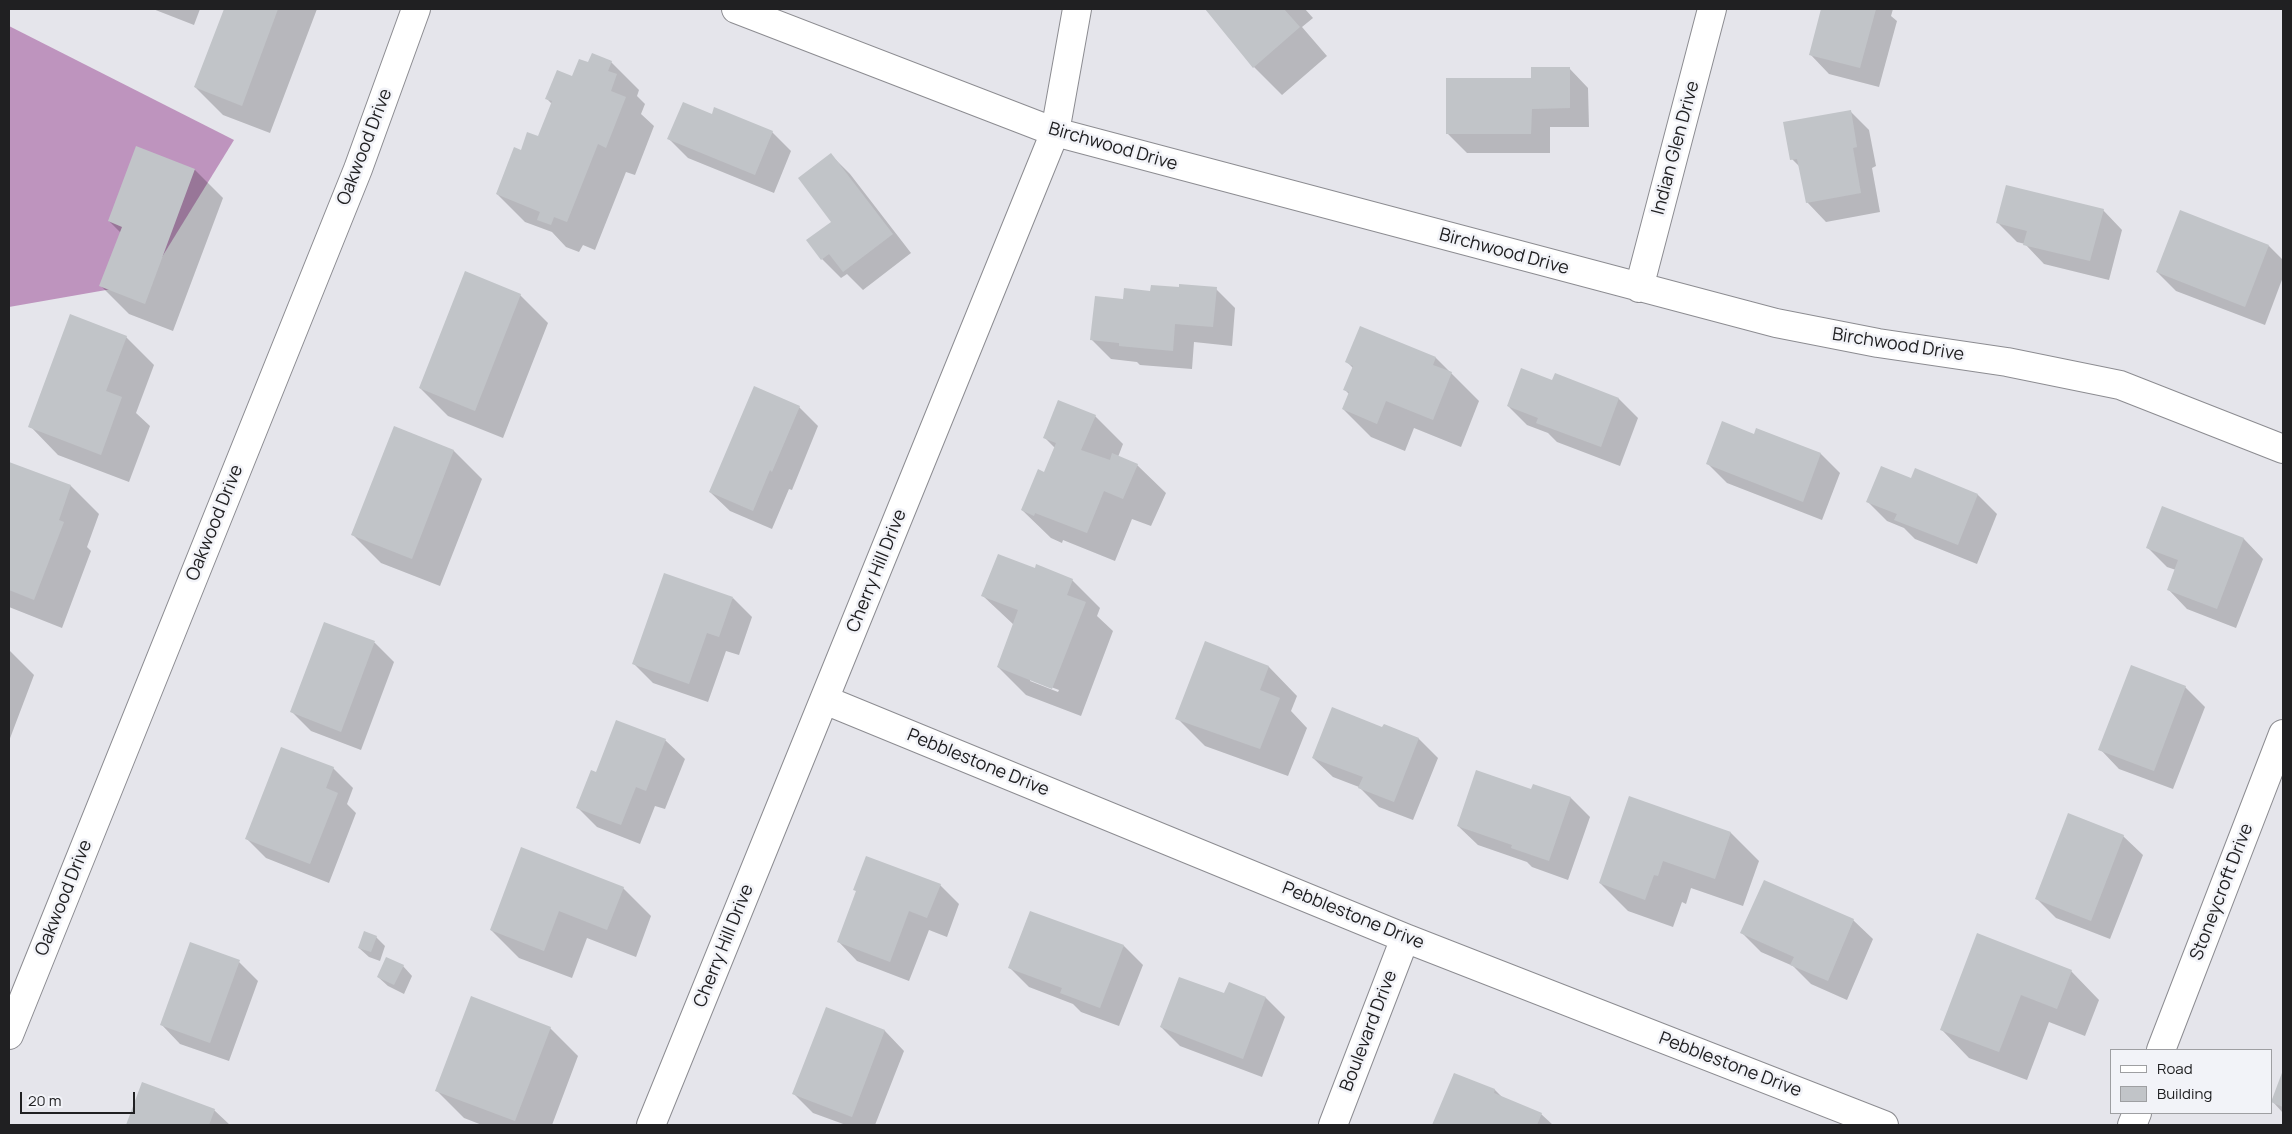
<!DOCTYPE html>
<html>
<head>
<meta charset="utf-8">
<style>
  body { margin:0 }
  #map { position:relative; width:2292px; height:1134px; overflow:hidden; background:#e5e5eb; font-family:Manrope,sans-serif }
  canvas { display:block }
  .frame { position:absolute; inset:0; border:10px solid #202022; pointer-events:none }
  .legend { position:absolute; left:2110px; top:1049px; width:162px; height:65px; box-sizing:border-box; background:#f2f3f8; border:1px solid #9e9fa2; margin:0; padding:6px 9px; list-style:none; font-size:15px; color:#202022 }
  .legend li { display:flex; align-items:center; gap:10px; height:25px }
  .legend b { width:25px; border:1px solid #9e9fa2 }
  .scale { position:absolute; left:20px; top:1092px; width:115px; height:22px; box-sizing:border-box; border:2px solid #202022; border-top:0; padding-left:6px; font-size:15px; line-height:18px; white-space:nowrap; color:#202022; -webkit-text-stroke:4px #f2f3f8; paint-order:stroke }
</style>
</head>
<body>
<div id="map">
<canvas width="2292" height="1134"></canvas>
<div class="frame"></div>
<ul class="legend">
<li><b style="height:6px;background:#fff"></b>Road</li>
<li><b style="height:14px;background:#c1c4c8"></b>Building</li>
</ul>
<div class="scale">20 m</div>
</div>
<script>
const g = document.querySelector('canvas').getContext('2d');
g.lineJoin = 'round';
function paint(path, color) { g.fillStyle = color; g.fill(path, 'evenodd'); }
function stroke(path, color, width, dash) { g.strokeStyle = color; g.lineWidth = width; g.lineCap = dash ? 'butt' : 'round'; g.setLineDash(dash || []); g.stroke(path); }
function drawText(font, color, halo, rows, align = 'center') {
  g.font = font + ' Manrope,sans-serif'; g.lineWidth = 5; g.setLineDash([]); g.textBaseline = 'middle'; g.strokeStyle = halo; g.fillStyle = color; for (const [text, x, y, turn = 0] of rows) {
    g.save(); g.translate(x, y); g.rotate((+turn || 0) * Math.PI / 180); g.textAlign = isNaN(turn) ? turn : align; if (halo) g.strokeText(text, 0, 0); g.fillText(text, 0, 0); g.restore();
  }
}
const forest = new Path2D(`
  M9,26l225,114 -88,143 -137,24z`);
const shadow = new Path2D(`
  M153,9h47l-6,16z
  M225,9h92l-47,124 -47,-18 -28,-28z
  M1206,9h99l8,9 -11,9 25,29 -45,39 -28,-28z
  M1822,9h71l-2,7 6,5 -18,66 -50,-13 -19,-20z
  M611,62l28,28 -2,6 8,8 -4,10 13,12 -19,49 -9,-3 -31,78 -12,-5 -4,7 -13,-5 -14,-15 -27,-10 -28,-28 24,-43 18,-13 13,-34 -6,-6 42,-34z
  M1569,68l19,20 1,39h-39v26h-83l-20,-20 86,-54z
  M1850,111l19,19 7,36 -4,2 8,44 -54,10 -19,-20 -6,-34 -9,-9z
  M772,132l19,19 -17,42 -86,-35 -19,-19z
  M137,148l58,22 28,28 -50,133 -44,-17 -28,-28 20,-53 -12,-12z
  M831,155l19,19 61,79 -48,37 -16,-16 -6,4 -19,-19 11,-37z
  M2103,210l19,20 -13,50 -65,-16 -19,-20 -8,-2 -19,-19z
  M2269,246l14,14v17l-18,48 -89,-34 -19,-19z
  M1216,289l19,19 -3,38 -38,-4 -2,27 -52,-4 -3,-3 -26,-3 -19,-19 32,-40 27,-8z
  M520,295l28,28 -45,115 -55,-22 -28,-28z
  M126,337l28,28 -18,48 14,13 -21,56 -71,-27 -28,-29z
  M1436,358l43,43 -18,46 -47,-19 -9,23 -34,-14 -28,-28 6,-15 -4,-4 8,-22 -6,-6z
  M1553,382l66,17 19,19 -18,48 -63,-24 -9,-9 -21,-8 -19,-19z
  M799,407l19,19 -26,64 -3,-1 -17,40 -42,-18 -20,-19z
  M1095,416l28,28 -5,13 19,8 29,28 -15,33 -19,-7 -17,42 -52,-21 -1,3 -11,-5 -29,-28 23,-37 10,-25 -10,-10z
  M395,428l59,23 28,28 -42,107 -59,-23 -28,-28z
  M1756,430l65,24 19,19 -18,47 -95,-37 -19,-19 47,-29z
  M9,463l62,23 28,28 -12,33 4,4 -29,77 -53,-21z
  M1911,480l67,15 19,19 -20,50 -62,-25 -11,-11 -17,-7 -19,-19z
  M2162,508l82,31 19,20 -27,69 -49,-19 -19,-20 8,-19 -9,-3 -20,-20z
  M1035,570l37,10 28,28 -3,8 16,15 -32,85 -55,-21 -28,-28 16,-42 -31,-29zM1030,679l29,11 -1,2 -28,-11z
  M733,598l19,19 -13,38 -13,-4 -18,51 -55,-19 -19,-19z
  M325,624l50,19 19,19 -33,88 -50,-19 -19,-19z
  M1206,643l63,24 28,29 -6,15 16,17 -19,48 -83,-30 -28,-28z
  M9,650l25,25 -25,66z
  M2185,687l20,20 -32,82 -54,-20 -19,-20z
  M1383,729l36,10 19,19 -25,62 -34,-13 -20,-20 -26,-10 -20,-19z
  M665,740l20,19 -20,50 -10,-3 -15,38 -43,-17 -19,-19 19,-34z
  M333,768l20,20 -6,16 9,9 -27,70 -63,-25 -19,-19z
  M1532,791l39,7 19,19 -22,63 -36,-13 -5,-5 -49,-17 -20,-19z
  M1630,798l101,35 28,28 -16,45 -52,-18 -5,16 -4,-2 -9,25 -45,-16 -28,-28z
  M2123,836l20,19 -33,84 -54,-21 -19,-19z
  M940,885l19,19 -12,33 -18,-7 -20,51 -52,-20 -19,-20z
  M623,888l28,28 -15,41 -49,-19 -15,40 -53,-20 -28,-28z
  M1853,920l20,19 -26,61 -36,-16 -18,-18 -32,-14 -19,-19z
  M376,937l9,9 -5,15 -11,-4 -10,-9z
  M1124,946l19,19 -24,61 -38,-14 -8,-8 -44,-17 -20,-20z
  M239,962l19,19 -29,80 -49,-17 -19,-20z
  M403,966l9,10 -8,18 -16,-8 -10,-9z
  M2071,971l28,29 -14,36 -36,-14 -22,58 -58,-22 -28,-29z
  M1225,995l41,3 19,19 -23,60 -82,-31 -19,-19z
  M826,1009l59,22 19,20 -29,74h-29l-33,-12 -19,-19z
  M550,1028l28,28 -26,69h-70l-18,-7 -28,-28z
  M1454,1074l41,16 8,8 38,16 12,11h-119z
  M2283,1074v39l-10,-11z
  M142,1084l72,26 16,15h-103z`);
const building = new Path2D(`
  M224,9h54l-36,97 -48,-19z
  M1205,9h79l16,18 -47,41z
  M1821,9h55l-16,59 -51,-13z
  M592,53l20,8 -4,10 9,3 -6,17 15,6 -20,51 -8,-4 -31,78 -13,-5 -3,8 -14,-5 3,-8 -44,-18 18,-47 7,3 6,-18 11,4 14,-35 -7,-2 12,-29 15,6 7,-17 9,3z
  M1531,67h39v41l-38,1 -1,25h-85v-56h85z
  M683,102l29,12 2,-7 59,24 -18,44 -88,-36z
  M1851,110l6,37 -4,1 8,45 -55,10 -9,-44 -7,1 -7,-38z
  M136,146l59,23 -50,135 -46,-18 23,-59 -14,-6z
  M831,153l62,81 -50,38 -14,-18 -8,6 -15,-20 25,-18 -33,-44z
  M2006,185l98,24 -14,52 -67,-16 4,-14 -31,-8z
  M2180,210l89,35 -24,62 -89,-35z
  M465,271l56,23 -46,117 -56,-23z
  M1179,284l38,3 -4,40 -38,-3 -2,27 -54,-5v-3l-29,-3 5,-44 28,3 1,-11 26,3 1,-6 28,2z
  M70,314l57,22 -21,55 16,6 -21,58 -73,-28z
  M1360,326l76,31 -3,8 19,7 -19,48 -47,-19 -9,23 -35,-15 7,-17 -6,-2 10,-24 -8,-4z
  M1521,368l31,12 3,-7 64,25 -18,49 -65,-24 2,-5 -31,-12z
  M754,386l46,20 -28,66 -2,-2 -17,41 -44,-19z
  M1058,400l38,15 -15,35 29,10 2,-7 26,11 -15,35 -19,-8 -17,42 -52,-20 -1,3 -13,-6 17,-41 6,3 12,-29 -13,-5z
  M1722,421l32,13 2,-6 65,25 -18,49 -97,-38z
  M394,426l60,24 -42,109 -61,-24z
  M9,462l62,23 -12,35 5,2 -30,78 -25,-10z
  M1881,466l30,12 4,-10 63,26 -20,51 -64,-25 3,-6 -31,-12z
  M2162,506l82,32 -27,71 -50,-19 11,-30 -32,-12z
  M998,554l37,14 1,-4 37,15 -6,16 19,7 -34,87 -55,-22 21,-57 -37,-14z
  M664,573l69,24 -14,40 -12,-4 -18,51 -57,-20z
  M324,622l51,19 -34,91 -51,-20z
  M1205,641l64,25 -9,24 20,8 -20,51 -85,-30z
  M2131,665l55,21 -32,85 -56,-21z
  M1332,707l50,20 2,-3 35,14 -25,64 -36,-14 5,-11 -51,-19z
  M616,720l50,19 -20,52 -10,-4 -15,38 -45,-17 15,-38 5,2z
  M281,747l53,20 -8,21 12,5 -28,71 -65,-25z
  M1476,770l55,19 2,-5 38,13 -22,64 -38,-13 1,-3 -55,-19z
  M1629,796l102,36 -16,47 -52,-18 -5,15 -4,-1 -9,25 -46,-17z
  M2068,813l56,22 -33,86 -56,-22z
  M521,847l103,40 -17,43 -48,-19 -15,40 -54,-21z
  M866,856l75,28 -14,34 -18,-7 -19,51 -53,-20 19,-51 -3,-1z
  M1764,880l90,39 -26,62 -38,-16 4,-8 -54,-24z
  M1030,911l94,34 -24,63 -40,-15 2,-5 -54,-20z
  M364,931l13,5 -6,16 -13,-4z
  M1977,933l95,37 -15,39 -36,-14 -22,57 -59,-22z
  M190,942l50,18 -30,83 -50,-18z
  M386,957l18,8 -10,20 -17,-8z
  M1179,977l45,16 5,-11 37,15 -23,62 -83,-32z
  M471,996l80,31 -36,94 -80,-30z
  M826,1007l59,23 -33,87 -60,-23z
  M2283,1070v37l-12,-5z
  M1454,1073l41,16 -1,4 48,20 -5,12h-105z
  M142,1082l73,27 -6,16h-83z`);
const street = new Path2D(`
  M736,9l319,123 721,191 102,20 129,19 113,23 163,64
  M1639,288l73,-279
  M825,700l580,238 479,187
  M9,1035l349,-866 58,-160
  M2161,1050l122,-316
  M651,1125l404,-993 22,-123
  M1333,1125l72,-187
  M2132,1125l5,-12`);
const streetNames = [
  ["Oakwood Drive",365,147,-69],
  ["Birchwood Drive",1113,147,16],
  ["Indian Glen Drive",1676,148,-75],
  ["Birchwood Drive",1504,252,15],
  ["Birchwood Drive",1898,345,9],
  ["Oakwood Drive",215,523,-68],
  ["Cherry Hill Drive",877,571,-68],
  ["Pebblestone Drive",978,763,22],
  ["Stoneycroft Drive",2222,892,-69],
  ["Oakwood Drive",64,898,-68],
  ["Pebblestone Drive",1353,916,22],
  ["Cherry Hill Drive",724,946,-68],
  ["Boulevard Drive",1369,1031,-69],
  ["Pebblestone Drive",1730,1065,21]
];
paint(forest, '#be94be');
paint(shadow, '#0003');
paint(building, '#c1c4c8');
stroke(street, '#8c8c91', 30);
stroke(street, '#fff', 28);
drawText('18px', '#202022', '#f2f3f8', streetNames);
</script>
</body>
</html>
